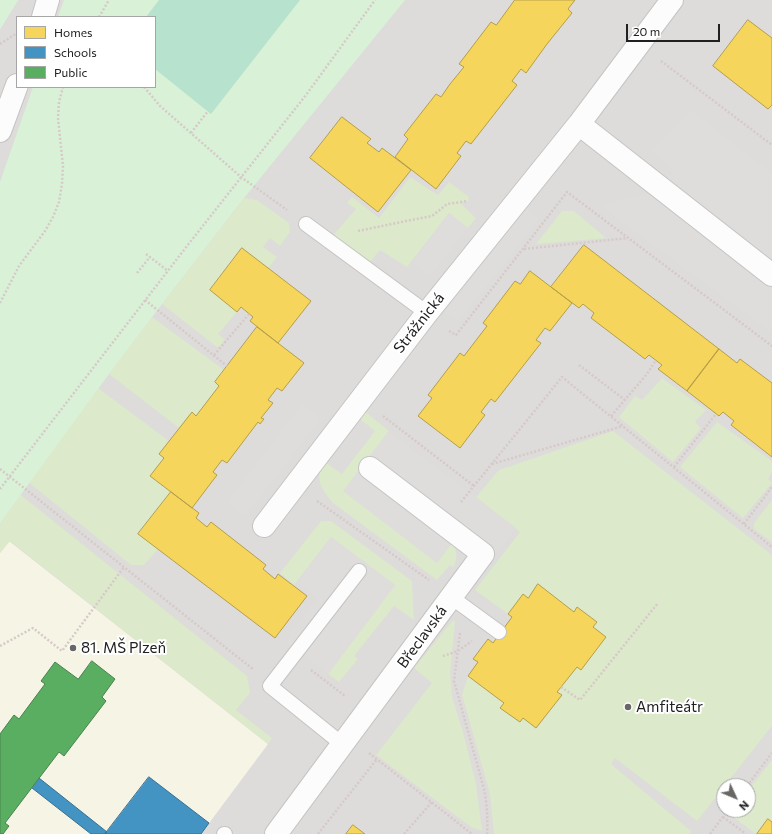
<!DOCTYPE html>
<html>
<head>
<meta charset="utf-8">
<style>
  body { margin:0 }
  #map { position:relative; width:772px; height:834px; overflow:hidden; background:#eeece9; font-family:Commissioner,sans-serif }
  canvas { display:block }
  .legend { position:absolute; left:16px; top:16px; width:140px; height:72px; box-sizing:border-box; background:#fff; border:1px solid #a6a6a6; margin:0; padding:5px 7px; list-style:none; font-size:12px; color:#202020 }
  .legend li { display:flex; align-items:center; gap:8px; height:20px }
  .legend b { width:20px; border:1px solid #a6a6a6 }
  .north { position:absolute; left:716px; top:778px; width:40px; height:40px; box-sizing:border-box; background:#fff; border:1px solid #a6a6a6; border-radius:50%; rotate:134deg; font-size:11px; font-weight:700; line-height:16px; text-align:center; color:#202020 }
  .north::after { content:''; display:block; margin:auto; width:14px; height:18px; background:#686766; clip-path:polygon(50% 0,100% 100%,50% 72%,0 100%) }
  .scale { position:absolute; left:626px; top:24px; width:94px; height:18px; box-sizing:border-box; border:2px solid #202020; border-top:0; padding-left:5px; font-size:12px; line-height:14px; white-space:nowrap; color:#202020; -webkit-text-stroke:3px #fff; paint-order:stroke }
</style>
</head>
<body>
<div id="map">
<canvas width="772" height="834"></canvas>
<ul class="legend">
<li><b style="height:11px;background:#f6d55c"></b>Homes</li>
<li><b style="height:11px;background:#4393c3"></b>Schools</li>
<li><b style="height:11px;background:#5aae61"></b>Public</li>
</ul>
<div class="north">N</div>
<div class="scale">20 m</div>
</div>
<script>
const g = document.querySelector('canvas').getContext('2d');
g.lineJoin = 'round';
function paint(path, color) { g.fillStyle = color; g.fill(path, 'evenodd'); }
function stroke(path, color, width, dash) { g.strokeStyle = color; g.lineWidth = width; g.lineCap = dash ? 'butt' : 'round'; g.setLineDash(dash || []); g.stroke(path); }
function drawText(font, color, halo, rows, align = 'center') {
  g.font = font + ' Commissioner,sans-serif'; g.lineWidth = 4; g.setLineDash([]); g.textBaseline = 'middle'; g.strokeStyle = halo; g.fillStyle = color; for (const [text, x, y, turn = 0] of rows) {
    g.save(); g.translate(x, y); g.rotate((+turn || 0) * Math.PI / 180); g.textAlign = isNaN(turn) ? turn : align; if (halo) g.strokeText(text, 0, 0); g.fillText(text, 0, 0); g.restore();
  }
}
const residential = new Path2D(`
  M18,0h754v834h-772v-805zM17,17h138v70h-138zM724,786h24v24h-24z`);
const education = new Path2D(`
  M9,541l259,203 -67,90h-201v-281z`);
const grass = new Path2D(`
  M410,177l28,18 11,-13 20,15 -1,4 -8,2 16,15 -8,10 -19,-15 -42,54 -27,-17 -11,13 -36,-24 2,-6 21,-24 -9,-6 5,-6 27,21z
  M244,198l13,2 32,23 1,9 -10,14 -10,-8 -7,9 14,10 -9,11 -26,-20 -32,42 27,22 -19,22 7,6 -7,8 -56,-44z
  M562,211h12l32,27 -70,6z
  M152,317l72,53 -9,12 4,4 -23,30 -4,-4 -13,16 -70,-54z
  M662,378l44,32 -11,12 6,6 -28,34 -54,-45 16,-21 7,4z
  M98,388l71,53 -10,13 5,4 -14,18 21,16 -33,41 20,16 -14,16h-13l-104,-84z
  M362,409l27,22 -45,60 93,71 15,-19c6,10 5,14 2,24l-4,-2 -13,15 -104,-77c-12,-15 -18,-22 -10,-42l19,13 33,-43 -19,-15z
  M717,422l55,39v11l-4,7 4,4 -29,35 -63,-51z
  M613,431l159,124v172h-1l-74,94 -82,-63 -4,6 80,67 -1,3h-196l-4,-40 -28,-99 6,-19 36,27 -4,5 19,14 4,-4 14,10 24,-32 -4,-4 20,-25 4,3 25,-33 -13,-10 -16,-20 -3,5 -36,-28 -10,14 -5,-4 -15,20 -33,-24 45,-58 -44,-35 23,-27z
  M17,492l230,184 3,17 -14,17 36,28 -4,6 -258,-203 -10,12v-39z
  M772,500v42l-18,-13v-6z
  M321,521h10l81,60 2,39 -20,-14 -40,50 4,3 -19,23 -11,-8 67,-89 -64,-48 -37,48 -14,-12z
  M453,620l2,2 -5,51 2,24 11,35 13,52 6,47 -11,-4 -95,-72 56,-72 -18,-15z
  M772,760v62l-4,-3 -12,15 -27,-20 3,-4h16v-20z`);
const park = new Path2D(`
  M0,0h18l-18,29z
  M64,0h341l-161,198 -82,106 -53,70 -109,149v-341l33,-95h122v-70h-97z`);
const pitch = new Path2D(`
  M159,0h141l-89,114 -56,-45v-52h-9z`);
const parking = new Path2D(`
  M691,110l81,63v160l-172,-127 50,-13 24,-22 -24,-21z
  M527,207l13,12 -81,102 -16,-9z
  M449,213l19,15 -38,48 -18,-14z
  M302,404l19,14 -75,98 -19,-14z
  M389,431l127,97 -27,35 -33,-26 -19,26 -94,-72z
  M331,537l64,48 -67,89 -43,-33 32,-43 -20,-15z`);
const homes = new Path2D(`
  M515,0h60l-7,9 4,4 -25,31 -21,29 -5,-4 -9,12 5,4 -46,59 -5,-3 -9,12 4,3 -25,33 -41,-32 13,-18 -4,-4 32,-41 5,3 9,-13 14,-17 -5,-3 32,-42 5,3z
  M748,20l24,18v67l-4,4 -55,-43z
  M342,117l29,22 -4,4 12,9 3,-4 29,22 -33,42 -68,-54z
  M584,245l135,104 -32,42 -29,-22 4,-4 -13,-10 -4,4 -54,-41 3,-5 -11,-9 -4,4 -28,-21z
  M242,248l69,53 -33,42 -28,-22 3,-4 -12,-10 -4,5 -27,-22z
  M530,271l42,32 -22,28 -5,-3 -9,12 5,3 -46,59 -4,-3 -10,13 4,3 -25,33 -42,-32 14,-18 -4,-3 32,-42 4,3 23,-30 -4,-3 32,-42 5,3z
  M257,327l47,36 -22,28 -5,-3 -9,12 5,3 -12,15 3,1 -4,5 -2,-2 -31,41 -5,-3 -9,12 4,3 -25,33 -42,-32 14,-18 -5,-4 33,-42 4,4 23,-30 -4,-4z
  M719,349l18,14 3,-4 32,24v74l-41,-32 3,-4 -11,-9 -4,4 -32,-25z
  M171,492l28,21 -3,5 11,9 4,-5 55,43 -3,4 12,10 3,-5 29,22 -32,42 -137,-104z
  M538,584l36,28 3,-5 20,15 -4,5 13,10 -25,33 -4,-3 -20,25 5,3 -26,33 -13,-10 -3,4 -20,-14 4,-5 -36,-27 10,-14 -5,-3 15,-20 5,4 19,-26 -4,-3 15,-20 5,4z
  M768,819l4,3v12h-15z
  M353,825l12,9h-19z`);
const schools = new Path2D(`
  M149,777l60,46 -8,11h-96z
  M39,778l68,54 -2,2h-14l-59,-46z`);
const public = new Path2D(`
  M92,661l23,18 -13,18 4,4 -42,55 -5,-4 -54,71 4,3 -6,8h-3v-100l14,-19 5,4 26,-35 -4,-3 14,-19 23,17z`);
const path = new Path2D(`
  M99,17l10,-17
  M0,44l17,-11
  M661,61l111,84
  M144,87l16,19 81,71 46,33
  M191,133l17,-22
  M358,231l53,-11 21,-4 15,-12 21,-3
  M524,249l104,-11
  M146,254l22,17
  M137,273l13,-16
  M145,300l82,66
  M0,303l19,-37 26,-35 8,-14 6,-15 3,-18 1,-18 -5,-48 1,-16 4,-15
  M449,331l7,4 111,-143 205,154
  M214,355l35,-41
  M579,365l46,35
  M383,416l91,70
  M611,416l36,-42 9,-14
  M492,464l131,-38
  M674,467l42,-53
  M0,469l254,201
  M0,489l187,-243 119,-151 69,-95
  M317,501l112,79
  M461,502l101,-125 210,170
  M744,524l28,-37
  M460,633l-6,48 30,108c3,15 4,30 3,45
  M0,646l33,-18 29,23 62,-84
  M443,656l15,-5 14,-10
  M311,670l34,26
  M561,687l19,13 78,-97
  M369,753l103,81
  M747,786l25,-33
  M723,817l23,17
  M318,834l59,-75
  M404,834l28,-32
  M710,834l18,-24`);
const lane = new Path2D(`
  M306,224l121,89
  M451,597l48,35
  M342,744l-72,-58 89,-115
  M224,834h1`);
const street = new Path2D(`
  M43,17l5,-17
  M579,124l193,151
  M0,131l17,-46
  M264,526l163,-213 152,-189 93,-124
  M276,834l207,-280 -113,-86`);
const markers = [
  [73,648,4,"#686766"],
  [628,707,4,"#686766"]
];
const streetNames = [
  ["Strážnická",419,323,-52],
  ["Břeclavská",422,637,-54]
];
const poiNames = [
  ["81. MŠ Plzeň",81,648],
  ["Amfiteátr",636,707]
];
paint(residential, '#dddcda');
paint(education, '#f6f5e5');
paint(grass, '#dce9ca');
paint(park, '#d9f2d7');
paint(pitch, '#b7e2ce');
paint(parking, '#dedddc');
paint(homes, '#f6d55c');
stroke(homes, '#b69f4a', 1);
paint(schools, '#4393c3');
stroke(schools, '#387092', 1);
paint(public, '#5aae61');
stroke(public, '#49834e', 1);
stroke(lane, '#c5c4c3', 16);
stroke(street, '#c5c4c3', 24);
stroke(path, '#d6c9c8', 2.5, [2, 2]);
stroke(lane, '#fcfcfc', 14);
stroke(street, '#fcfcfc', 22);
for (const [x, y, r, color] of markers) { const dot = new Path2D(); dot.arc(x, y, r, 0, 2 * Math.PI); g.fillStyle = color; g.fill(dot); stroke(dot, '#fff', 1.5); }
drawText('15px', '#202020', '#fff', streetNames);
drawText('15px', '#202020', '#fff', poiNames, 'left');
</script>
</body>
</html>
